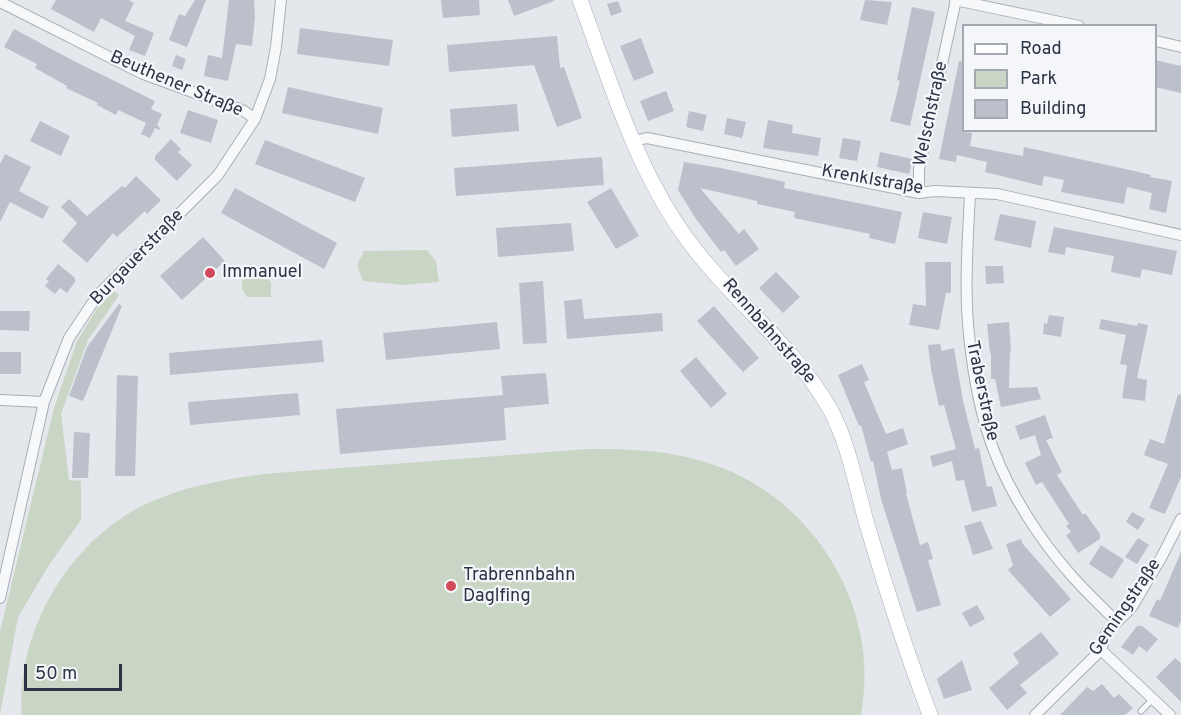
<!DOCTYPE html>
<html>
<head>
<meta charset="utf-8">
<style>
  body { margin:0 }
  #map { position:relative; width:1181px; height:715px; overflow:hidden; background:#e4e7ec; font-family:Overpass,sans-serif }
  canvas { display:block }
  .legend { position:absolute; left:962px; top:24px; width:195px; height:108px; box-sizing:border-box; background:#f4f6f9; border:2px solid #a4a8b1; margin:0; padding:8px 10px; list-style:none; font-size:18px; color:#2b3445 }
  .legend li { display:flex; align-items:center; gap:12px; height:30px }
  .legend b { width:30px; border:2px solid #a4a8b1 }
  .scale { position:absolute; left:24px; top:664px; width:98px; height:27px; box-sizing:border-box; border:3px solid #2b3445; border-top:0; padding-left:8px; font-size:18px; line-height:21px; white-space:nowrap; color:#2b3445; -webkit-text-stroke:4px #f4f6f9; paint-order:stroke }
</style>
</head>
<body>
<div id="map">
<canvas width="1181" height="715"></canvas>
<ul class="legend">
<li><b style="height:8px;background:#fff"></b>Road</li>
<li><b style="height:16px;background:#c9d6c5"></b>Park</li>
<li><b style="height:16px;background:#bbc0ca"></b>Building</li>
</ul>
<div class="scale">50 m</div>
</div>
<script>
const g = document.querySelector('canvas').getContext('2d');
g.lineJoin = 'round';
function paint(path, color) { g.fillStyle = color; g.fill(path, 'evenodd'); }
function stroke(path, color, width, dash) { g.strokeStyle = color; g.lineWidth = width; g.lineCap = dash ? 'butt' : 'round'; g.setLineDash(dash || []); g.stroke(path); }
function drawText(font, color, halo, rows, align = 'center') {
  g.font = font + ' Overpass,sans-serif'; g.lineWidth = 4.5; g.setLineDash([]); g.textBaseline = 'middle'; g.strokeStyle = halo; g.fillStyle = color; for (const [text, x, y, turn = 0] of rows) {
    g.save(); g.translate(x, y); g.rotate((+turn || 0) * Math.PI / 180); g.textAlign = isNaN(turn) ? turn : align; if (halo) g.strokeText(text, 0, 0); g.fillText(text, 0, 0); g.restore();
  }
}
const green = new Path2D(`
  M427,250l9,11 3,21 -36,3 -40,-4 -6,-16 7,-14z
  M250,264l21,18v15h-24l-5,-8 1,-19z
  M114,291l5,4 -31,45 -27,74 8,66 12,1v39l-32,45 -31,52 -18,98v-83l54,-224 23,-67 21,-34z
  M588,449c40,0 79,1 117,13 106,31 177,144 156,253h-839c-6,-84 47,-173 122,-210 37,-18 78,-25 119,-31z`);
const building = new Path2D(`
  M56,0h73l5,3 -9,18 29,12 -9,23 -16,-6 6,-14 -34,-18 -7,14 -43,-23z
  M195,0h11l-19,47 -18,-7 10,-26 6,2z
  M229,0h25l1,17 -3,29 -16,-2 -8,37 -24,-5 4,-21 14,3z
  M441,0h38l1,15 -37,3z
  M508,0h46v1l-40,15z
  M865,0l27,2 -5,23 -27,-5z
  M618,1l4,11 -11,4 -4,-12z
  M912,7l23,5 -25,114 -20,-5 10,-40 -3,-1z
  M300,28l93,12 -4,26 -92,-12z
  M14,29l58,31 83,41 -4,8 11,5 -5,11 3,3 -1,2 -4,-2 -5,10 -9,-4 5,-11 -28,-13 -2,5 -19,-10 1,-2 -32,-15 1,-2 -32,-18 2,-4 -33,-17z
  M557,36l3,32 4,-1 18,51 -25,9 -23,-62 -85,7 -2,-27z
  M641,38l13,35 -20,8 -14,-35z
  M176,55l10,4 -4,11 -10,-4z
  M1155,60l26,6v27l-26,-6z
  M959,61l4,1v70l9,1 -2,13 53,10 1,-9 106,23 21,5 -1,2 22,4 -6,32 -17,-4 3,-16 -25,-6 -3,17 -63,-12 3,-12 -20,-4 -2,10 -57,-14 2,-10 -30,-7 -1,7 -17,-3z
  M288,87l95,21 -5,26 -96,-21z
  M666,91l8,20 -26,10 -8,-20z
  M517,104l2,27 -67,6 -2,-28z
  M188,110l30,10 -7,23 -31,-10z
  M689,111l18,4 -4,16 -17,-4z
  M727,118l19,4 -4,16 -18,-4z
  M768,120l25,5 -1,8 29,5 -3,18 -55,-8z
  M40,121l30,15 -9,20 -31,-15z
  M843,138l18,3 -4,20 -18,-3z
  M171,139l10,10 -3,3 14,13 -15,16 -22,-21v-4z
  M265,140l100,38 -10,24 -100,-38z
  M880,152l33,7 -4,15 -32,-7z
  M5,154l26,13 -12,24 30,16 -6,12 -33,-17 -10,20v-58z
  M602,157l2,28 -148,11 -2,-28z
  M684,162l37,6 64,14 -1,6 118,24 -7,32 -26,-6 1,-4 -76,-16 1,-6 -38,-8v-3l-57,-13 39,46 5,-5 15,20 -23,17 -12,-16 -3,2 -25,-33 -18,-29z
  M136,176l25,24 -14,14 -2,-3 -28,26 -4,-4 -26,30 -25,-22 15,-18 -16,-16 8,-8 18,17 35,-30 3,2z
  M235,188l102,55 -13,26 -103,-56z
  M611,188l28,48 -23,13 -29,-47z
  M923,212l29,5 -5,27 -29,-6z
  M1000,214l36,7 -5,27 -37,-8z
  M571,223l3,28 -76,6 -2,-29z
  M1054,227l123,24 -5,24 -30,-6 -2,9 -29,-6 3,-16 -48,-9 -1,8 -17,-3z
  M203,237l22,24 -43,39 -22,-24z
  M925,262h26v31h-5l-7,37 -30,-5 4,-21 13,2z
  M58,264l17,14v4l-8,11 -7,-5 -5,6 -10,-8 4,-5 -3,-2z
  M985,266h18l1,17 -18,1z
  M776,272l24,25 -17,16 -24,-25z
  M543,281l4,62 -24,1 -4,-61z
  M582,299l2,20 78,-6 1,18 -96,8 -3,-38z
  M119,304l3,2 -39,95 -14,-5 18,-49z
  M714,306l45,52 -16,14 -46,-51z
  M0,311h30l-1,20 -29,-1z
  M1049,315l15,2 -3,20 -18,-3 1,-11 3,1z
  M1101,319l36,7 1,-3 10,2 -11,53 10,2 -2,21 -23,-3 5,-33 -7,-1 6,-29 -27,-6z
  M497,322l3,27 -114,11 -3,-27z
  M1009,322l2,29h-1l-1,37 28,-1 4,12 -40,8 -6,-28h-4v-26h-1l-3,-29z
  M322,340l2,22 -154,13 -1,-22z
  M940,344l2,7 12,-3 9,53 12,48 4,-1 8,39 5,-1 5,20 -25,6 -8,-32 -8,1 -4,-20 -19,6 -3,-11 26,-7 -12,-44 -5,1 -8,-37 -3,-24z
  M0,352h21v22h-21z
  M696,357l31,37 -16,14 -31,-37z
  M862,364l7,16 -5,2 22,52 17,-6 5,16 -21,8 5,18 10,-2 5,25 -1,1 14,51 8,-3 5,17 -5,1 13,45 -24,7 -36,-113 -8,-38 -2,1 -10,-37 -2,1 -21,-51z
  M546,373l3,31 -45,4 2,32 -166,14 -4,-45 167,-14 -2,-19z
  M117,375l21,1 -3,100h-20z
  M298,393l2,22 -110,10 -2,-23z
  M1178,394l3,1v82l-16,37 -16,-6 19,-44 -24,-9 6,-16 14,5z
  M1045,415l8,23 -7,2 16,32 -5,3 26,40 2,-2 15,21v5l-22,14 -12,-18 5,-3 -5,-6 3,-2 -27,-42 -6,3 -11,-22 16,-8 -6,-20 -15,5 -5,-14z
  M74,432l16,1 -2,45h-16z
  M1132,512l13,7 -7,11 -12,-8z
  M981,521l12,28 -20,6 -9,-29z
  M1138,538l11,7 -12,19 -12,-7z
  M1021,539l1,4 49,56 -21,18 -42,-47 5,-5 -7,-21z
  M1101,545l23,15 -12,19 -23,-15z
  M1181,552v69l-3,7 -29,-12 8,-17 3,2z
  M977,605l8,14 -15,8 -8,-14z
  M1137,626h5l16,13 -11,13 -8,-6 -6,9 -12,-8z
  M1041,632l18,22 -39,31 7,8 -20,17 -18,-22 30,-25 -6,-9z
  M1175,658l6,5v39l-25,-25z
  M962,660l10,30 -28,9 -7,-20z
  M1102,684l12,14 5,-4 14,14 -8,7h-65l27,-28 6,4z`);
const lane = new Path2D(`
  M1141,711l11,-11`);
const street = new Path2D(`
  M955,0l124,26
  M0,2l141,71 103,38 11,8
  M1156,41l25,6
  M634,141l13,-3 272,55 16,-2 62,3 184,41
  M919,193v-24l37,-169
  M970,193c-2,46 -6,95 -1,142 4,38 11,80 25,116 17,44 46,89 77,124 14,16 30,31 45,46
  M0,400l44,2
  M0,598l44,-196 25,-64 28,-42 121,-121 37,-56 15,-40 6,-32 5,-47
  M1101,650l69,65
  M1035,715l66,-65 5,-17 26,-26 29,-49 20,-39`);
const secondary = new Path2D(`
  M580,0c29,78 54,163 102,232 44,64 109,109 148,177 18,33 26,76 36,112 19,65 40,130 64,194`);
const markers = [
  [210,273,6,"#d1495b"],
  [451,586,6,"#d1495b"]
];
const streetNames = [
  ["Beuthener Straße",176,85,23],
  ["Welschstraße",932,114,-78],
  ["Krenklstraße",872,181,10],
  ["Burgauerstraße",138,258,-46],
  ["Rennbahnstraße",768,332,49],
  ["Traberstraße",981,391,78],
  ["Gemingstraße",1126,608,-56]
];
const poiNames = [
  ["Immanuel",222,273],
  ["Trabrennbahn",463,576],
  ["Daglfing",463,597]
];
paint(green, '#c9d6c5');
paint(building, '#bbc0ca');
stroke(lane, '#a9aeb7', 7);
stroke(street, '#a9aeb7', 12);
stroke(secondary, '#a9aeb7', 16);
stroke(lane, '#f7f8fa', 5);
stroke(street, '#f7f8fa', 10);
stroke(secondary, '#fff', 15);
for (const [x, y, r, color] of markers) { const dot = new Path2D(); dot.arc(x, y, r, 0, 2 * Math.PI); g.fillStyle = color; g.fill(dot); stroke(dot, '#f4f6f9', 2); }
drawText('18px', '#2b3445', '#f4f6f9', streetNames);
drawText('18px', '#2b3445', '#f4f6f9', poiNames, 'left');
</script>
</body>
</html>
